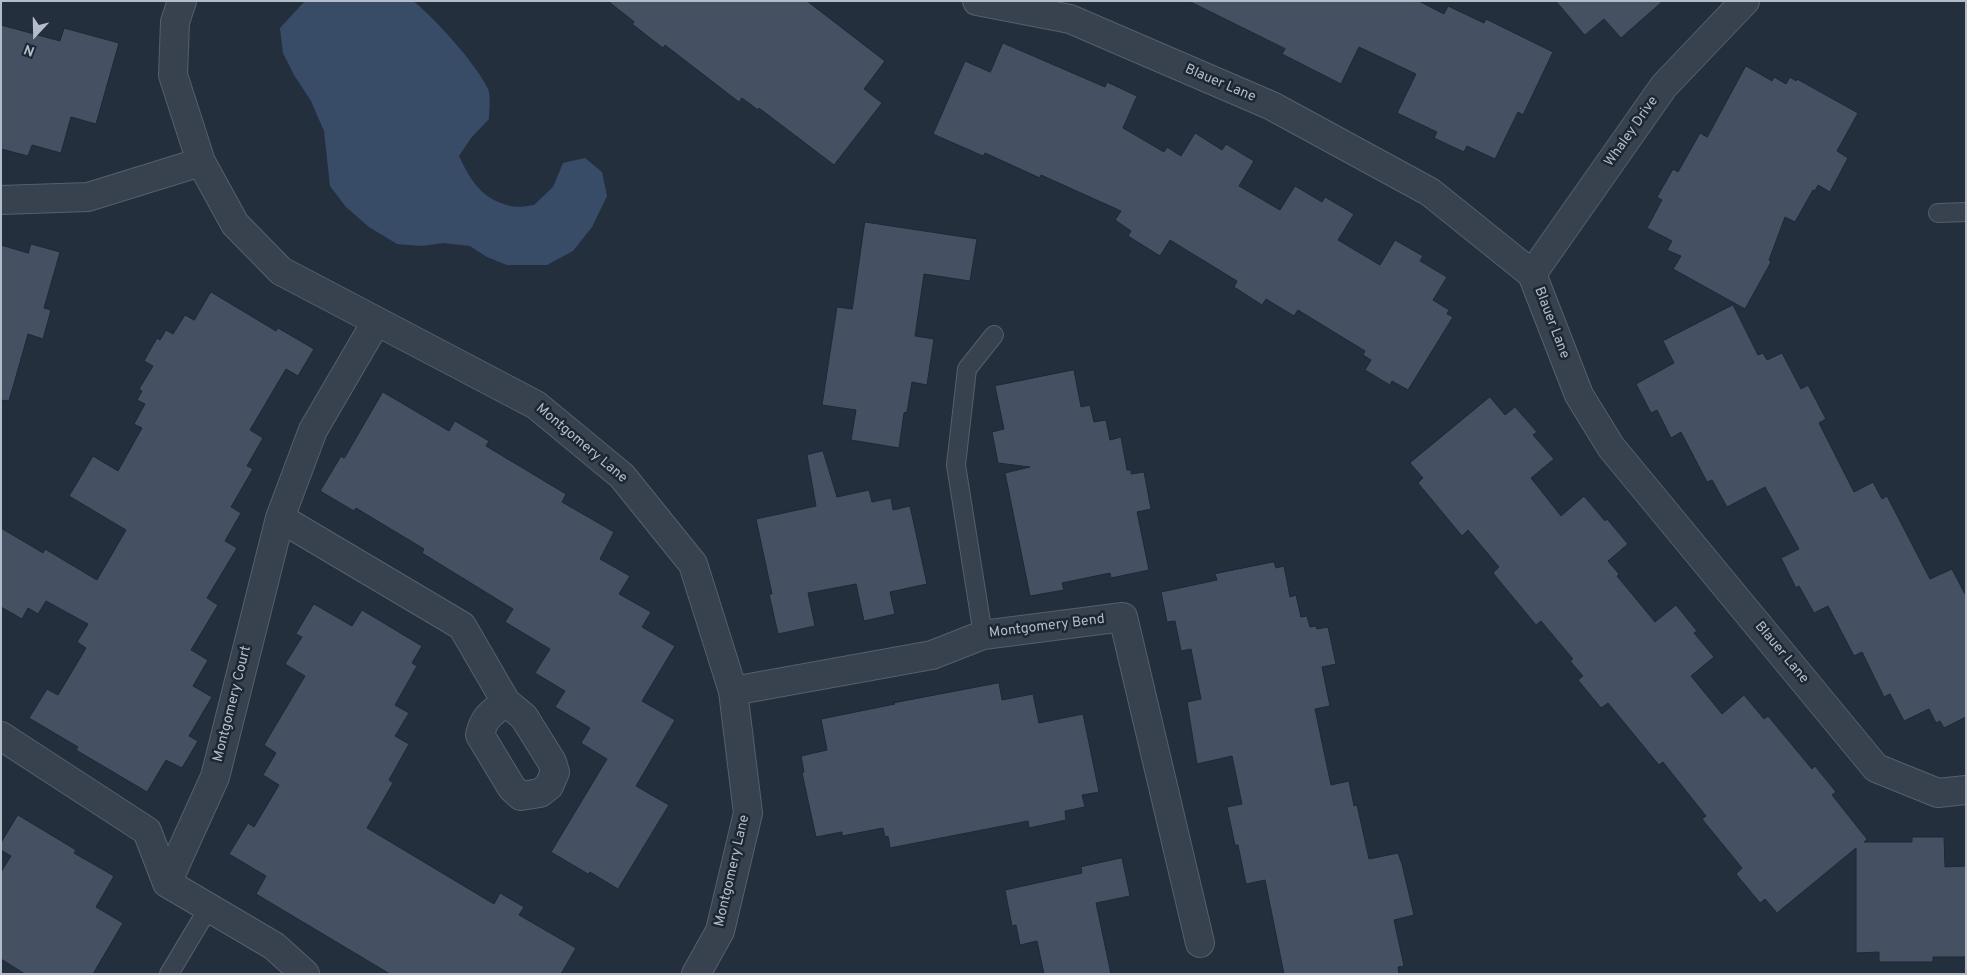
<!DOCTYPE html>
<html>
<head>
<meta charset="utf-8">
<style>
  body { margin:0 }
  #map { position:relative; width:1967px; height:975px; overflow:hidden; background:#242f3e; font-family:Overpass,sans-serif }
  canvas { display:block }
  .frame { position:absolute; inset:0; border:2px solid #b4bcc9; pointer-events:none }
  .north { position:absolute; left:10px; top:10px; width:50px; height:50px; -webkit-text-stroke:4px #1d2633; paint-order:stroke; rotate:201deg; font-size:14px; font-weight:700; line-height:20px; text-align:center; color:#b4bcc9 }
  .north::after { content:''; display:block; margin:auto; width:18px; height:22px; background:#b4bcc9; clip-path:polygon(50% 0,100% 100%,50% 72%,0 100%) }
</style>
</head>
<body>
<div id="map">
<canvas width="1967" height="975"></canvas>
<div class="frame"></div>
<div class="north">N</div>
</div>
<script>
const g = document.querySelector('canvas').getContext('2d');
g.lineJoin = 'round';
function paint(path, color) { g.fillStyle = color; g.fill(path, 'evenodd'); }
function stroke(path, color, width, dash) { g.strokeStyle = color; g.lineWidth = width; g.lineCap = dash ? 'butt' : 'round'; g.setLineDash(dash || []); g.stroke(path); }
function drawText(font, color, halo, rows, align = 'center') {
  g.font = font + ' Overpass,sans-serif'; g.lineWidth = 5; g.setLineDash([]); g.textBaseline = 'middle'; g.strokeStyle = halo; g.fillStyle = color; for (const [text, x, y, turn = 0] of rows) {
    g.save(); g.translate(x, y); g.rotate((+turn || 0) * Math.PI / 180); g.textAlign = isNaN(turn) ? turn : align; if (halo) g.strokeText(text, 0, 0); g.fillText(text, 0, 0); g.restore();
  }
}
const water = new Path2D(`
  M305,1h108c21,16 64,64 75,88 3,7 1,21 1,30l-18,19 -12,18c11,24 23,44 52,50 7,2 16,0 23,-1l19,-18 10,-24 22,-5 17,14 5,24 -15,31 -19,24 -26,14h-40l-20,-8 -17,-11 -27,-3 -21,3 -25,-2 -28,-17 -23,-20 -16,-21 -6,-55 -13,-30 -17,-26 -11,-22 -3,-25z`);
const building = new Path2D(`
  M608,1h199l78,60 -21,28 18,14 -48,62 -75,-57 -1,2 -16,-12 -3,4 -74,-57 -2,3 -31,-24 2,-2z
  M1189,1h230l25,13 4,-8 36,17 2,-4 67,33 -30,63 -5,-3 -23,47 -28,-13 -3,6 -30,-14 3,-6 -40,-19 19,-39 -57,-27 -18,37 -59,-30 3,-5z
  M1556,1h107l-42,37 -17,-19 -19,16z
  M1,25l59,16 4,-13 55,15 -23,81 -25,-7 -10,36 -29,-8 -4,11 -27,-7z
  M1003,43l102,44 2,-5 30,14 -14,32 41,24 3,-5 14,9 14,-23 27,17 4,-6 28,17 -15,25 41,24 15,-24 27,16 3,-5 29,17 -16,26 42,25 15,-25 28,16 -3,5 27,16 -14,23 16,10 -2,4 6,3 -45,73 -16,-9 -2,4 -25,-15 6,-10 -8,-5 2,-4 -67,-41 -4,6 -28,-17 -4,6 -28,-18 3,-6 -67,-41 -10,16 -32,-20 3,-5 -16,-11 6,-9 -80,-36 -1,3 -55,-25 -2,3 -50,-22 32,-73 25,11z
  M1746,66l26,15 2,-4 12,7 4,-7 6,4 1,-2 61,34 -21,38 11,7 -18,34 -12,-7 -3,6 -2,-1 -18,32 -10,-5 -16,43 2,2 -26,47 -72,-40 8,-13 -14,-6 5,-9 -25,-13 15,-28 -5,-3 16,-28 5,3 22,-39 7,4z
  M865,222l112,17 -7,42 -46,-7 -9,62 19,3 -7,46 -15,-3 -5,30 -3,1 -5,35 -48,-8 5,-30 -34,-5 15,-98 15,2z
  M31,244l29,8 -16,56 7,2 -8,29 -15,-5 -19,67 -8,-1v-155l27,8z
  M211,292l65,39 2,-3 36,21 -16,27 -12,-7 -36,61 13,8 -16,28 6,3 -22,38 10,6 -16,28 12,7 -30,50 11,7 -27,45 17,10 -15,26 19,11 -23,39 9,5 -16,27 -16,-8 -19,32 -71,-42 2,-3 -49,-29 18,-29 11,6 28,-47 -9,-6 11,-18 -42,-23 -8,13 -10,-6 -6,11 -21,-12v-79l42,25 2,-4 52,31 29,-50 -57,-34 24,-40 25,15 24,-43 -8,-4 11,-20 -8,-4 5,-9 -3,-2 14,-23 -9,-5 13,-23 3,2 6,-10 7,4 12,-19 9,5z
  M1733,305l25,50 5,-2 4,7 15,-7 19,36 7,-4 18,34 -7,4 35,69 19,-10 9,17 5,-3 43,83 22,-10 14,27v121l-22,11 -4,-7 -4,2 -7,-14 -25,12 -14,-27 -6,3 -22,-45 -8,4 -26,-50 -14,7 -15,-27 -3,2 -15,-30 18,-9 -34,-62 -38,20 -15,-27 -5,2 -26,-50 -10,6 -14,-28 -6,3 -15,-29 38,-21 -11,-22z
  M1074,370l7,37 9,-2 4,17 12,-2 4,20 11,-3 6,33h4v4l13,-2 7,37 -14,3 12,58 -38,8 -1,-5 -48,10 2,7 -34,6 -25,-123 25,-6 -32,-4 -6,-31 12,-3 -9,-43z
  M383,392l66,39 6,-10 34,20 -3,5 80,48 -4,8 52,30 -14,27 30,17 -11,18 32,18 -9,15 33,19 -33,55 33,19 -39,66 33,19 -51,84 -28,-17 -2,2 -37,-22 56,-93 -26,-16 9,-15 -35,-21 10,-16 -30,-18 15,-24 -45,-27 8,-13 -91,-56 2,-4 -68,-41 -2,3 -34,-20 21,-35 3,2z
  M1490,397l15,18 10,-8 22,25 -4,3 21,24 -23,19 30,38 23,-20 21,25 2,-2 21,25 -20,17 11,13 -2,2 38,46 21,-17 21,26 -3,2 20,24 -23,19 31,38 22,-19 20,24 4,-3 44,53 3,-3 21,26 -4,3 35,44 -3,3h48v-5h32l1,30 21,-1v91h-33v5h-54v-10l-23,1v-105l-79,65 -12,-14 -5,4 -24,-29 6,-6 -40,-49 4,-3 -43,-54 -4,3 -51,-62 -7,5 -23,-28 5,-4 -13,-15 3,-2 -32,-38 -5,4 -43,-52 6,-6 -31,-37 -6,6 -44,-53 5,-5 -13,-15z
  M823,451l14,46 32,-7 3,12 19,-4 2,12 17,-4 17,78 -37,8 5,22 -31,7 -8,-37 -48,9 7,33 -37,8 -9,-40h3l-16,-75 60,-13 -9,-51z
  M1274,562l2,6 8,-2 6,31 6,-2 5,22 6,-1 3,11 6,-1 1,3 11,-2 8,37 -14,3 8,39 -15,3 16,76 18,-4 5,25 3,-1 12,54 29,-6 4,11 12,51 -20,5 10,46 -6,1 1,7h-115l-19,-94 -19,4 -8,-39h-3l-8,-38 15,-3 -10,-48 -35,8 -10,-62 14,-3 -10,-50 -10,2 -6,-30 -8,1 -6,-30 56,-12 -2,-6z
  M314,604l38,22 10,-16 60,36 -10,17 5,3 -22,39 14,8 -14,23 14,8 -20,36 4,3 -26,45 127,76 6,-11 24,14 -5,8 57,33 -15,26h-171l-134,-80 10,-18 -37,-22 19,-31 6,4 25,-42 -16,-10 13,-22 -12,-8 41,-69 -20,-12 17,-27 -6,-3z
  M999,683l3,17 31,-6 6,29 44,-9 16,78 -17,3 3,12 -20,4 1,9 -37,8 -1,-7 -138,27 -2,-12 -3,1 -2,-9 -41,8v-4l-26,5 -14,-64 2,-1 -3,-16 26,-6 -6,-31 74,-15 -1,-1z
  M18,815l58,35 -2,3 40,23 -18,31 27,16 -30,51h-68l-24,-15v-87l10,-16 -10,-6v-7z
  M1122,858l8,38 -34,7 15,71h-67l-7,-33 -17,4 -4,-20 -4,1 -7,-36 77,-17 -1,-6z`);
const service = new Path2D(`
  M1938,213l28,-1
  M983,635l-27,-170 11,-96 27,-34
  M169,974l40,-67`);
const minor = new Path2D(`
  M182,1l-7,21 -2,53 28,87 34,62 46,47 255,134 86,71 71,88 40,127 15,122 -28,118 -24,43
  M977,1l93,18 202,87 158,86 102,82 47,121 32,52 265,321 62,25 28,-3
  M1,200l87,-3 113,-35
  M1532,274l132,-188 81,-85
  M280,518l182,108 44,76 18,15 28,45 3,10 -6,14 -9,7 -19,3 -9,-8 -32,-53c4,-19 12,-22 26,-33
  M733,691l199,-36 51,-20 140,-18 77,326
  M1,736l146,95 20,52 107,63 31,28
  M167,883l48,-106 65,-259 33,-88 63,-108`);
const streetNames = [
  ["Blauer Lane",1220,84,23],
  ["Whaley Drive",1632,132,-55],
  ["Blauer Lane",1551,323,69],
  ["Montgomery Lane",581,444,40],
  ["Montgomery Bend",1047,627,-7],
  ["Blauer Lane",1781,653,50],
  ["Montgomery Court",233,704,-76],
  ["Montgomery Lane",733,871,-77]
];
paint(water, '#394c67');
paint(building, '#455162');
stroke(building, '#1f2835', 1);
stroke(service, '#565f6c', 20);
stroke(minor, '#565f6c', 30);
stroke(service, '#38414e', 18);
stroke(minor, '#38414e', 28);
drawText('14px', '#b4bcc9', '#1d2633', streetNames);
</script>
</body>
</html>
